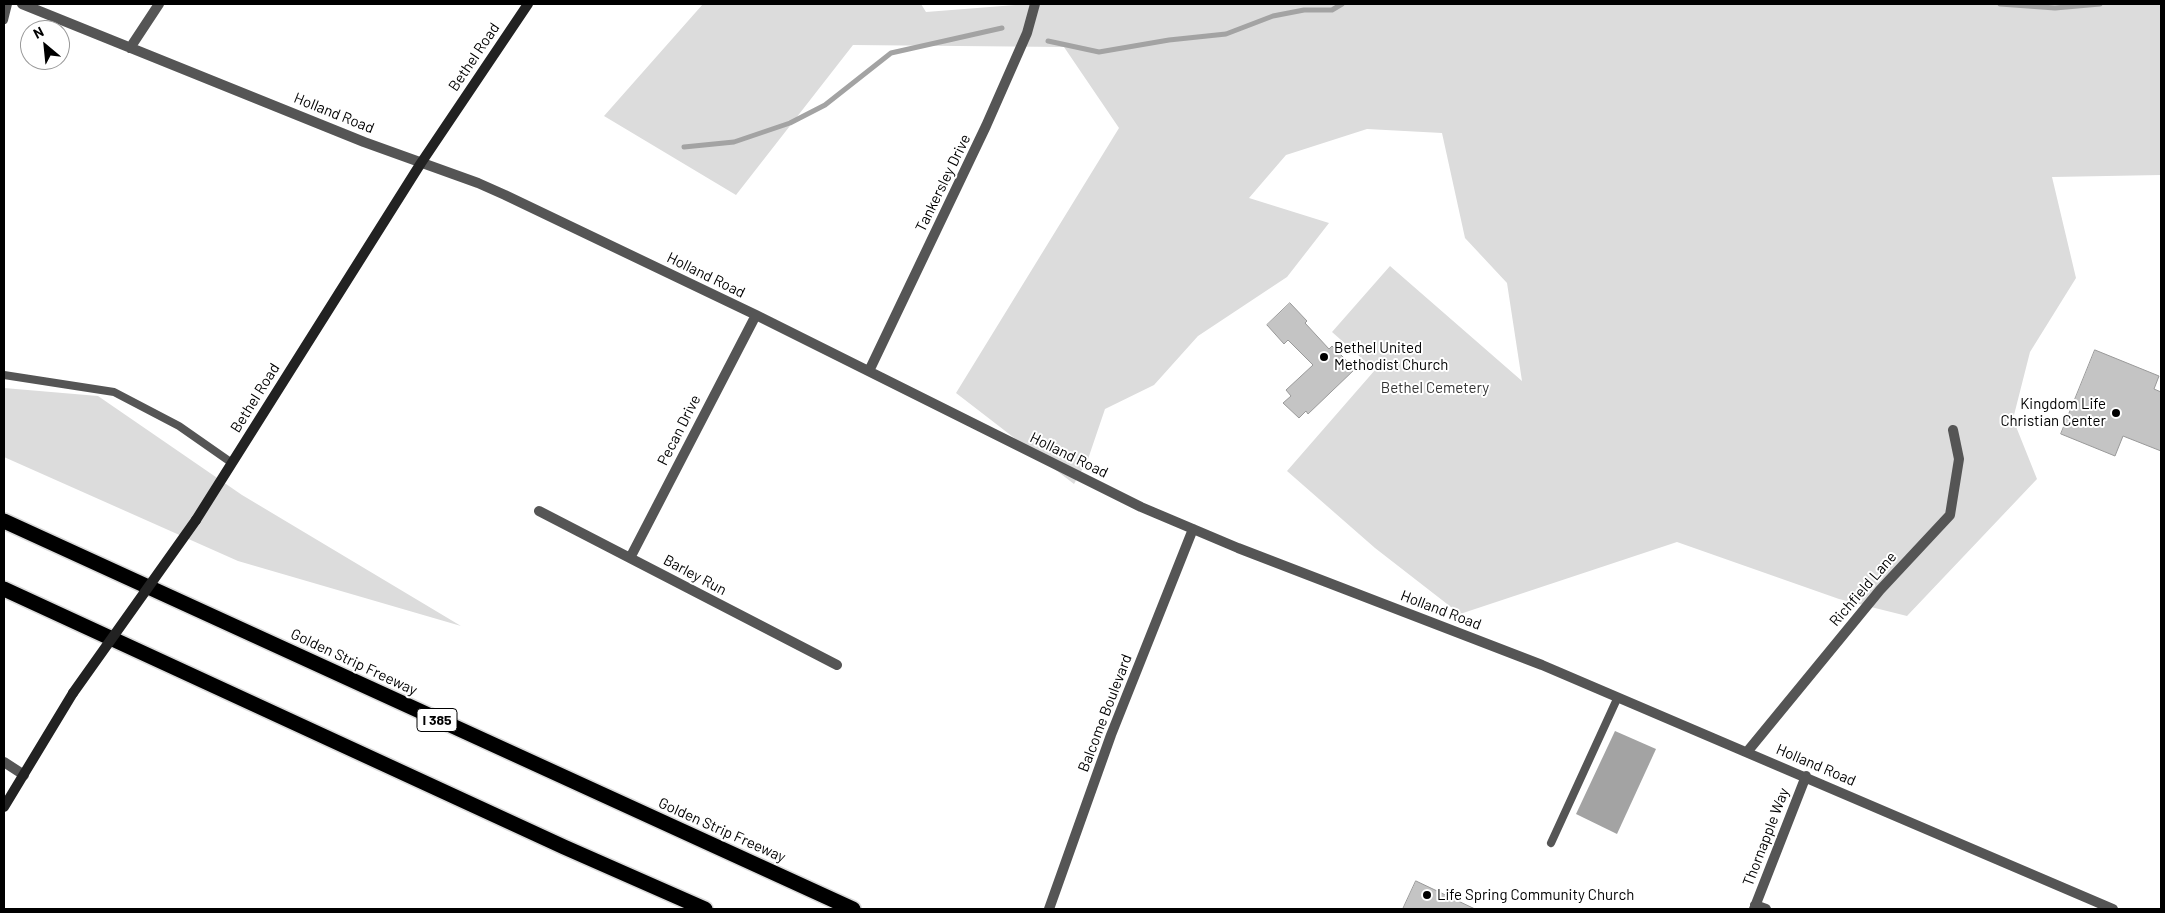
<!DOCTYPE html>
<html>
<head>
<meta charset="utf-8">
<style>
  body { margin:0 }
  #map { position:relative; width:2165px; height:913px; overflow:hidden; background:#fff; font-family:Barlow,sans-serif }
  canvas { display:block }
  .frame { position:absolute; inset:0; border:5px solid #000; pointer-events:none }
  .north { position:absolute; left:20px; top:20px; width:50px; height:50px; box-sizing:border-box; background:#fff; border:1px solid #999; border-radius:50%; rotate:332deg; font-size:14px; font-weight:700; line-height:20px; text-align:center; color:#000 }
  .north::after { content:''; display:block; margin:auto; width:18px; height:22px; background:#000; clip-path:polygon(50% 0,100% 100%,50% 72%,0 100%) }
</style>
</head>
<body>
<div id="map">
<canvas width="2165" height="913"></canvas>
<div class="frame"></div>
<div class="north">N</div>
</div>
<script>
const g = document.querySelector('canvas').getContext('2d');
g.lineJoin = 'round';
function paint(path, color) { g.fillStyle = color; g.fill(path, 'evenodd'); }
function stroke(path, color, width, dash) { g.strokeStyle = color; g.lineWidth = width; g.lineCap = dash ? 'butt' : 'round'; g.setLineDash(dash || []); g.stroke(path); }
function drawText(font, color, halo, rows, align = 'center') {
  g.font = font + ' Barlow,sans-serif'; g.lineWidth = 4; g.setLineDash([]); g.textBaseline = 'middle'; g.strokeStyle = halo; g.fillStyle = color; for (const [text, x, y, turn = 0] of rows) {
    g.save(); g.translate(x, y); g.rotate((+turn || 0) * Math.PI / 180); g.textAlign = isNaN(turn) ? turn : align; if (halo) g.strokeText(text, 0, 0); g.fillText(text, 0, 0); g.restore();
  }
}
const green = new Path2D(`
  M703,4h218l5,8 102,-8h1133v171l-109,2 24,101 -46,74 -17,67 24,60 -130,137 -68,-17 -162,-57 -217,72 -85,-66 -88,-77 88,-101 -43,-38 58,-66 132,115 -15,-98 -42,-45 -23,-105 -75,-4 -81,26 -37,43 80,25 -42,54 -89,59 -44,49 -49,24 -17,50 -14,25 -118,-91 163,-265 -55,-81 -211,-2 -117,150 -132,-79z
  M4,388l94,8 144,99 219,131 -223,-65 -234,-104z`);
const water = new Path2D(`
  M1615,731l41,18 -39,85 -41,-20z`);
const stream = new Path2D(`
  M2000,4l55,4 45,-4
  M1048,41l51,11 70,-12 57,-6 47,-18 31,-6h28l10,-6
  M684,147l50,-5 56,-19 35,-18 66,-52 111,-25`);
const building = new Path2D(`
  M1290,303l17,18 -2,2 24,26 3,-3 23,23 -47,45 -2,-3 -7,7 -16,-15 8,-7 -5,-6 27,-25 -25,-25 -4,4 -17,-19z
  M2095,350l64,26 -5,13 7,3v59l-38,-15 -8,20 -54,-22z
  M1416,881l59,28h-72z`);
const lane = new Path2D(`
  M4,20l4,-16
  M4,375l110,17 65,34 53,37
  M1551,843l66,-144`);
const street = new Path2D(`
  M22,4l342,138 114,41 27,12 251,120 385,192 97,41 304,117 571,244
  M130,48l29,-44
  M869,371l117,-245 41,-93 8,-29
  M539,511l298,154
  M630,558l126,-243
  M1747,752l133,-162 70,-75 9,-56 -6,-29
  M4,762l20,13
  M1755,905l11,4
  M1049,909l62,-174 82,-206
  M1754,909l52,-133`);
const secondary = new Path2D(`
  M196,520l225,-357 107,-159
  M4,807l69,-114`);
const highway = new Path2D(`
  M4,521l849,388
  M4,589l560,258 141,62`);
const secondaryBridge = new Path2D(`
  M73,693l123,-173`);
const markers = [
  [1324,357,5,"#000"],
  [2116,413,5,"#000"],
  [1427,895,5,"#000"]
];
const shields = [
  [437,720,40]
];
const shieldNames = [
  ["I 385",437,720]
];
const streetNames = [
  ["Bethel Road",474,57,-56],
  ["Holland Road",334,113,22],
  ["Tankersley Drive",943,183,-64],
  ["Holland Road",706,275,26],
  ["Bethel Road",255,398,-58],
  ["Pecan Drive",679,430,-63],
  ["Holland Road",1069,455,26],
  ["Barley Run",695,575,28],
  ["Richfield Lane",1863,589,-49],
  ["Holland Road",1441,610,21],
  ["Golden Strip Freeway",354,662,25],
  ["Balcome Boulevard",1105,713,-69],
  ["Holland Road",1816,765,23],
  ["Golden Strip Freeway",722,830,24],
  ["Thornapple Way",1766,837,-69]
];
const poiNames = [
  ["Bethel United",1334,348],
  ["Methodist Church",1334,365],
  ["Kingdom Life",2106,404,"right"],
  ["Christian Center",2106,421,"right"],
  ["Life Spring Community Church",1437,895]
];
const parkNames = [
  ["Bethel Cemetery",1435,388]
];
paint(green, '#dcdcdc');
paint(water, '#a3a3a3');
stroke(stream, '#a3a3a3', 5);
paint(building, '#c4c4c4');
stroke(building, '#999', 1);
stroke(highway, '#dbdbdb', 18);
stroke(lane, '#555', 8);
stroke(street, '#555', 10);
stroke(secondary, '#222', 10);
stroke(highway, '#000', 15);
stroke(secondaryBridge, '#222', 10);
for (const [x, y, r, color] of markers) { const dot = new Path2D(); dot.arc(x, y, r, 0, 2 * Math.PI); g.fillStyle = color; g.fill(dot); stroke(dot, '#fff', 2); }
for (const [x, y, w] of shields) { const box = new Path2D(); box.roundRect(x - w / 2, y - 11.5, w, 23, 4); g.fillStyle = '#fff'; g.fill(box); stroke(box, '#000', 1); }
drawText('bold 14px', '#000', null, shieldNames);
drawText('15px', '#000', '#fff', streetNames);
drawText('15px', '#000', '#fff', poiNames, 'left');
drawText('15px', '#333', '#fff', parkNames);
</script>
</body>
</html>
